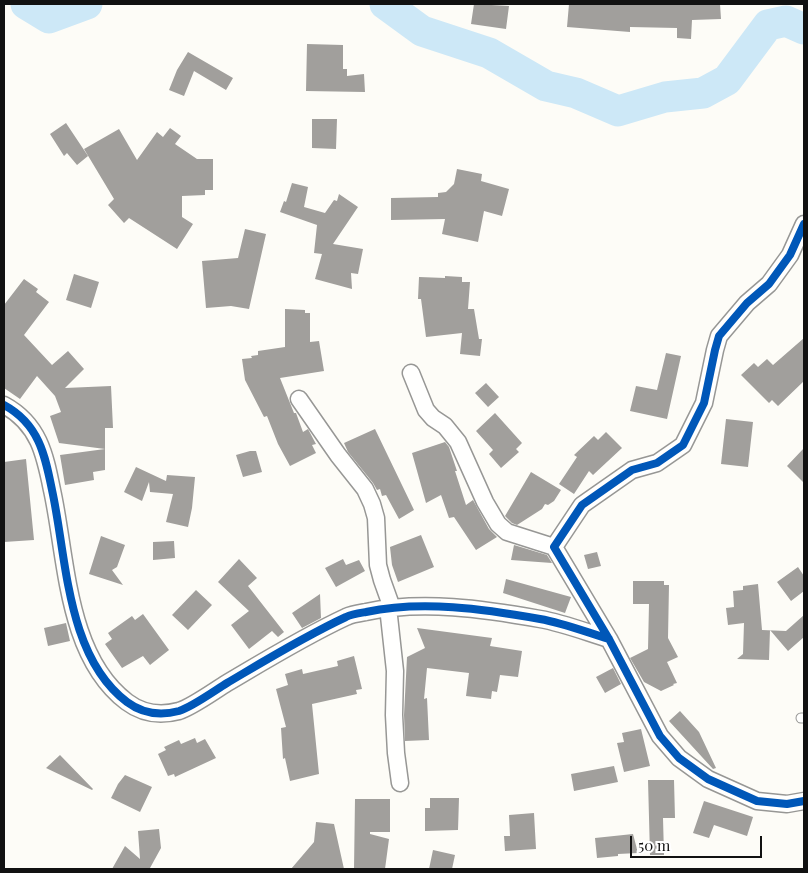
<!DOCTYPE html>
<html>
<head>
<meta charset="utf-8">
<style>
  body { margin:0 }
  #map { position:relative; width:808px; height:873px; overflow:hidden; background:#fdfcf7; font-family:"Playfair Display",serif }
  canvas { display:block }
  .frame { position:absolute; inset:0; border:5px solid #111; pointer-events:none }
  .scale { position:absolute; left:630px; top:836px; width:132px; height:22px; box-sizing:border-box; border:2px solid #111; border-top:0; padding-left:6px; font-size:15px; line-height:18px; white-space:nowrap; color:#111; -webkit-text-stroke:4px #fff; paint-order:stroke }
</style>
</head>
<body>
<div id="map">
<canvas width="808" height="873"></canvas>
<div class="frame"></div>
<div class="scale">50 m</div>
</div>
<script>
const g = document.querySelector('canvas').getContext('2d');
g.lineJoin = 'round';
function stroke(path, color, width, dash) { g.strokeStyle = color; g.lineWidth = width; g.lineCap = dash ? 'butt' : 'round'; g.setLineDash(dash || []); g.stroke(path); }
function paint(path, color) { g.fillStyle = color; g.fill(path, 'evenodd'); }
const river = new Path2D(`
  M26,4l23,14 38,-14
  M385,4l37,27 67,22 57,33 30,7 42,18 47,-14 38,-4 24,-13 41,-55 18,-4 18,8`);
const building = new Path2D(`
  M474,4l35,2 -3,23 -35,-5z
  M569,4h151l1,15 -29,1 -1,19 -14,-1v-10l-47,-1v5l-63,-5z
  M307,44l36,1v24h4v7l17,-2 1,18 -59,-1z
  M188,52l45,26 -7,12 -32,-19 -10,25 -15,-6 8,-20z
  M312,119h25l-1,30 -24,-1z
  M66,123l22,33 -11,9 -10,-12 -3,3 -14,-22z
  M170,128l11,8 -6,8 22,15h16v31h-8v5l-23,1v21l11,7 -16,25 -48,-31 -5,5 -16,-18 6,-6 -30,-50 35,-20 18,31 20,-28 6,5z
  M457,169l25,5 -1,7 28,8 -7,27 -18,-5 -6,31 -36,-8 3,-15 -54,1v-22l47,-1v-4l8,-1 8,-8z
  M292,183l16,4 -4,20 21,6 9,-13 3,1 2,-7 19,13 -25,37 30,5 -5,25 -7,-1 1,16 -37,-10 7,-25 -8,-1 3,-28 -37,-13 4,-11 2,1z
  M245,229l21,5 -17,75 -18,-3 -25,2 -4,-47 36,-3z
  M74,274l25,8 -8,26 -25,-8z
  M445,276l17,1v5h8l-2,27h6l5,30h3l-2,17 -20,-2 2,-21 -36,4 -5,-38h-3l1,-22 26,1z
  M24,279l14,10 -2,3 13,10 -25,33 28,30 16,-14 16,18 -19,19 46,-2 2,42h-8v21l-46,-6 -9,-27 11,-4 -6,-16 -18,-20 -17,23 -16,-11v-83z
  M285,309l20,1v3h5v29l9,-1 5,30 -44,7 14,35h2l7,19 5,-3 8,15 -4,1 4,8 -26,13 -12,-22 -11,-28 -3,1 -19,-37 -3,-21 10,-1 -1,-2 7,-1v-4l27,-4z
  M804,338v43l-26,25 -6,-6 -3,3 -28,-28 13,-12 4,4 9,-8 6,6z
  M666,353l15,3 -14,63 -37,-8 6,-25 21,4z
  M486,383l13,14 -11,10 -13,-14z
  M495,413l27,30 -6,6 3,3 -18,16 -12,-14 4,-4 -17,-19z
  M726,419l27,3 -5,45 -27,-3z
  M375,429l39,81 -15,9 -13,-24 -4,1 -2,-7 -3,1 -4,-7 -25,-31 -4,-9z
  M606,432l16,16 -29,27 -4,-4 -15,23 -15,-10 18,-27 -3,-2 20,-19 4,4z
  M445,442l4,5 8,24h-2l11,34 7,-5 16,29 8,8 -21,13 -22,-33 -5,1 -8,-23 -15,8 -14,-50z
  M804,448v35l-17,-17z
  M105,449v21l-12,2 1,8 -29,5 -5,-30z
  M250,451h6l6,21 -19,5 -7,-22z
  M26,459l8,81 -30,2v-80z
  M136,467l30,14 1,-6 28,2 -3,31 -4,19 -22,-5 7,-28 -23,-2 -1,-10 -7,19 -18,-9z
  M531,472l30,18 -7,11 -6,4 -3,-1 -3,5 -25,16 -5,-2 -7,-7z
  M421,535l13,32 -36,15 -6,-17 -2,-18z
  M101,536l24,9 -8,22 -5,3 11,15 -34,-11z
  M174,541l1,17 -22,2v-18z
  M514,545l33,10 5,8 -41,-3z
  M597,552l4,14 -13,3 -4,-14z
  M239,559l18,19 -9,8 36,46 -6,5 -6,-6 -23,18 -18,-24 18,-14 -31,-29z
  M343,559l3,6 13,-5 6,11 -29,16 -11,-19z
  M798,567l6,9v15l-13,10 -14,-19z
  M506,579l65,18 -6,16 -62,-20z
  M633,581h31v4h5l-1,53 10,19 -11,5 10,21 -4,1 1,1 -13,6 -17,-9 -14,-24 18,-9 1,-45h-16z
  M758,584l4,46 24,1 18,-16v22l-16,14 -18,-21 -1,30 -32,-1 6,-5 1,-31 -16,2 -2,-17 8,-1 -1,-16 10,-1v-4z
  M196,590l16,15 -24,25 -16,-15z
  M320,594l1,24 -19,10 -10,-15z
  M143,614l26,36 -19,15 -7,-9 -21,12 -17,-24 7,-5 -4,-6 24,-17 3,4z
  M66,623l4,18 -22,5 -4,-18z
  M417,628l75,10 -2,8 32,5 -4,26 -18,-2 -3,17 -5,-1 -1,8 -25,-3 3,-23 -42,-5 -3,31 3,-1 2,42 -24,1 -1,-26 3,-58 18,-9z
  M354,656l8,33 -6,1 1,4 -45,10 7,70 -29,7 -5,-23 -2,1 -2,-31 5,-1 -10,-38 12,-4 -3,-11 17,-5 1,5 35,-8 -1,-5z
  M613,668l8,16 -16,9 -9,-16z
  M680,711l19,21 17,36 -3,1 -44,-48z
  M641,729l9,37 -26,6 -7,-29 7,-1 -2,-9z
  M195,738l2,5 8,-4 11,19 -41,19 -1,-3 -6,2 -10,-22 8,-4 -2,-3 15,-7 2,4z
  M60,755l33,34 -1,1 -46,-22z
  M614,766l4,16 -44,9 -3,-17z
  M125,775l27,12 -12,25 -29,-14 7,-14z
  M648,780h26l1,38h-12l1,37h-14z
  M430,798h29l-1,32 -33,1v-23h5z
  M355,799h35v33h-20v2l19,5 -4,30h-31z
  M704,801l49,16 -6,19 -33,-11 -5,13 -16,-5z
  M534,813l2,36 -31,2 -1,-15h6l-1,-21z
  M316,822l18,2 10,45h-53l23,-27z
  M159,829l2,19 -11,20 1,1h-39l13,-23 15,13 -2,-28z
  M633,834l5,19 -20,1v2l-21,2 -2,-20z
  M433,850l22,5 -3,14h-23z`);
const service = new Path2D(`
  M801,718h3`);
const minor = new Path2D(`
  M804,224l-14,31 -21,29 -22,19 -28,33 -4,14 -11,53 -21,42 -26,18 -25,7 -50,35 -28,42 55,92 51,97 19,22 29,21 49,22 30,3 17,-3
  M411,373l15,37 7,8 12,8 13,16 27,60 13,22 9,8 47,15
  M299,399l39,56 27,34 7,15 4,14 2,47 4,15 10,28
  M4,405c35,19 41,50 48,85 15,68 14,166 75,212 16,12 33,14 52,9 13,-4 35,-20 48,-28 39,-23 78,-47 119,-66 6,-3 14,-4 20,-5 56,-12 118,-3 174,7 23,4 46,13 69,20
  M388,607l7,64 -1,44 2,38 4,30`);
const cycleway = new Path2D(`
  M804,224l-14,31 -21,29 -22,19 -28,33 -4,14 -11,53 -21,42 -26,18 -25,7 -50,35 -28,42 55,92 51,97 19,22 29,21 49,22 30,3 17,-3
  M4,405c35,19 41,50 48,85 15,68 14,166 75,212 16,12 33,14 52,9 13,-4 35,-20 48,-28 39,-23 78,-47 119,-66 6,-3 14,-4 20,-5 56,-12 118,-3 174,7 23,4 46,13 69,20`);
stroke(river, '#cde8f7', 31);
paint(building, '#a19f9c');
stroke(service, '#979795', 11);
stroke(minor, '#979795', 19);
stroke(service, '#fffffe', 9);
stroke(minor, '#fffffe', 16);
stroke(cycleway, '#0057b8', 8);
</script>
</body>
</html>
